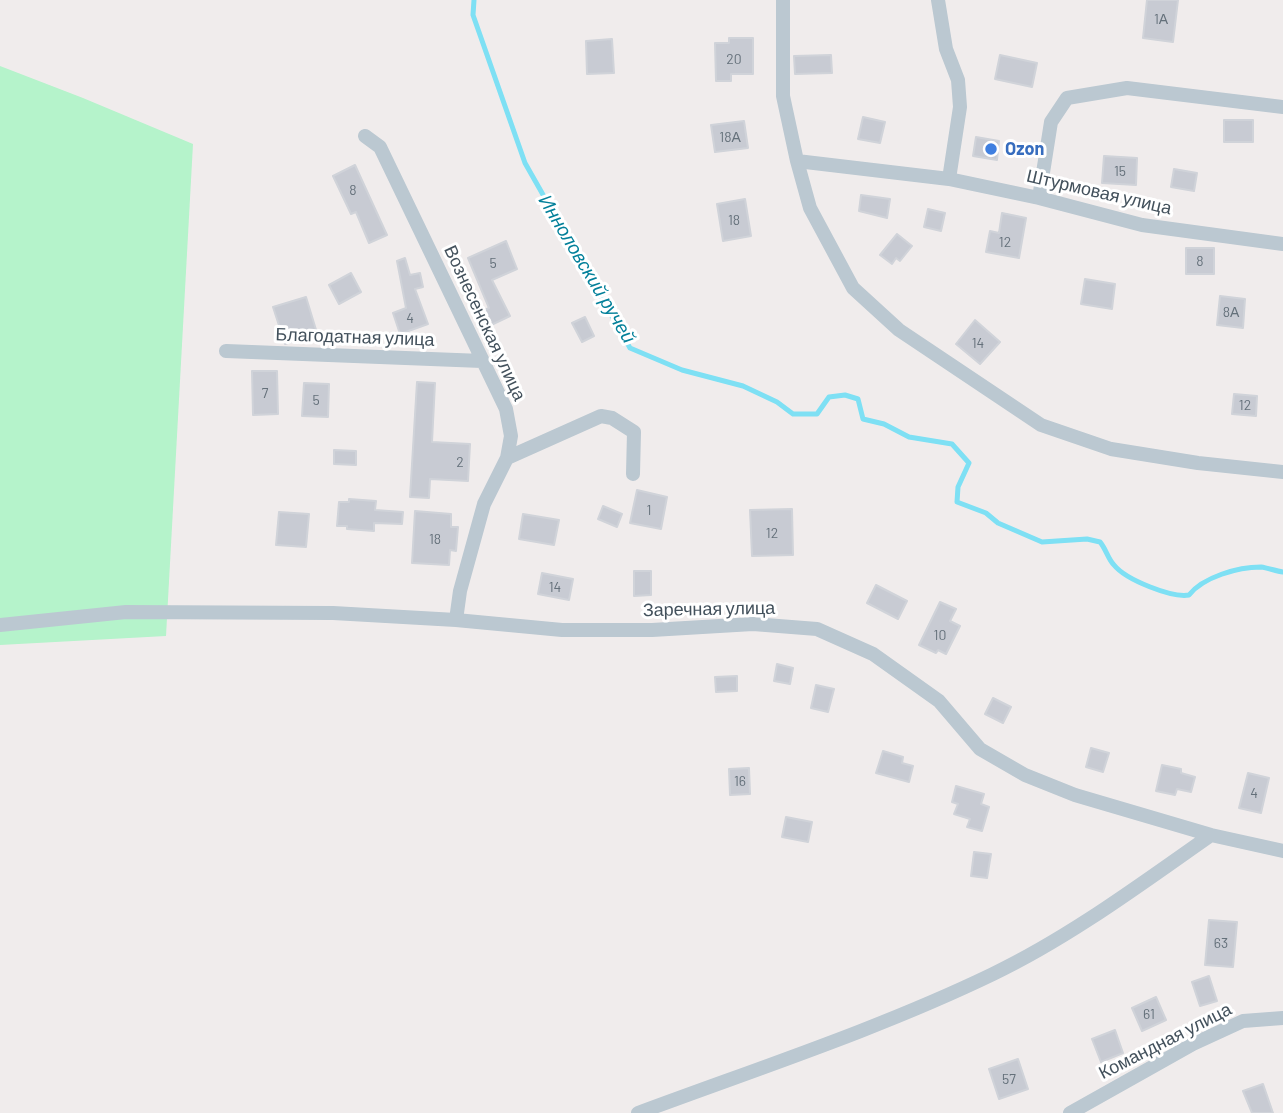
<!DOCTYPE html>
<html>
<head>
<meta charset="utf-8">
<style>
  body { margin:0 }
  canvas { display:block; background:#f0ecec }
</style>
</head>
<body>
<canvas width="1283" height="1113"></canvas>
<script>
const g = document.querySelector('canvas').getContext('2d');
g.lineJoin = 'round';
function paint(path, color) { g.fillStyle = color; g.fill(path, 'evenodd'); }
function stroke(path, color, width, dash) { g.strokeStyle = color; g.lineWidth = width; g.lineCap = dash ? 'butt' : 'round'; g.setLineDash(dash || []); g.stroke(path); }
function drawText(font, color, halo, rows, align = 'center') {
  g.font = font + ' Barlow,sans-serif'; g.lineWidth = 6; g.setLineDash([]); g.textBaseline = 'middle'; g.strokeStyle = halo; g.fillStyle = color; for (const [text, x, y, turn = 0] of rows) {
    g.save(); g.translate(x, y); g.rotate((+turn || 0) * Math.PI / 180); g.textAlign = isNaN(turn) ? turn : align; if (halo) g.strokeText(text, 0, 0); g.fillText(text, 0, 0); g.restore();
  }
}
const green = new Path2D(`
  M0,66l83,32 110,46 -27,492 -166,9z`);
const stream = new Path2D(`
  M474,0l-1,15 52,148 105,185 52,22 61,16 34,16 16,12h24l12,-17 16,-2 13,4 5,20 21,5 25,13 43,7 17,19 -11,24 -1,15 29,11 12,10 44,19 45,-3 13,3c6,7 8,17 14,23 12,15 58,33 75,30 14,-18 49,-28 72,-28 7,1 15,4 22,5`);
const building = new Path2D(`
  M1147,0h31l-5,42 -30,-4z
  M729,38h24v36h-22v7h-15l-1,-38h14z
  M612,39l2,34 -27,1 -1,-33z
  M831,55l1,18 -37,1 -1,-18z
  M1000,55l37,8 -5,24 -37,-8z
  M863,117l22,5 -5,21 -22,-4z
  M1224,120h29v22h-29z
  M744,121l4,27 -33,4 -4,-27z
  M976,137l23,4 -2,19 -24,-4z
  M1104,156l33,2 -1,27 -34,-2z
  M355,165l32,70 -18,8 -13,-31 -5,2 -18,-38z
  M1174,169l23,4 -3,18 -23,-4z
  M861,195l29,4 -3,19 -28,-7z
  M745,199l6,37 -28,5 -6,-37z
  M928,209l17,4 -4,18 -17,-4z
  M1002,213l24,5 -7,40 -33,-6 4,-21 9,2z
  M897,234l15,12 -12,15 -4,-3 -4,6 -12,-9z
  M506,241l11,28 -25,11 18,36 -23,11 -7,-15 9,-4 -21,-50z
  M1186,248h28v26h-28z
  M405,258l5,17 10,-2 3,14 -8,2 13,35 -28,10 -7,-21 13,-5 -9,-47z
  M351,273l10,19 -22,12 -10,-19z
  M1085,279l30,5 -3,25 -31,-5z
  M1220,296l25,3 -2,29 -26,-3z
  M306,297l11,36 -32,11 -12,-37z
  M585,317l9,19 -12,6 -10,-19z
  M975,320l25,22 -20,22 -24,-20z
  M252,371h25l1,43 -25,1z
  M417,382l18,1 -3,59 38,2 -2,37 -38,-2 -1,19 -19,-1z
  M304,383l25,1 -1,33 -26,-1z
  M1234,394l23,2 -1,20 -24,-2z
  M334,450l22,1v14l-22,-1z
  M637,490l30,7 -6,32 -31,-6z
  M349,499l27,2 -1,9 28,2 -1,12 -28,-1v8l-27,-2v-3h-10l2,-24h10z
  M603,506l19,8 -5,13 -19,-8z
  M792,509l1,46 -41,1 -2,-46z
  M415,511l36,3v13h7l-2,24 -6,-1 -1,15 -37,-2z
  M279,512l30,2 -3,33 -30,-2z
  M523,514l36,6 -5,25 -35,-6z
  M634,571h17v24l-17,1z
  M542,573l31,6 -4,21 -31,-6z
  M876,585l31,16 -9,18 -31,-16z
  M940,602l16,7 -6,12 10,5 -14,28 -8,-4 -2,3 -17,-8z
  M777,664l16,4 -3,16 -16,-3z
  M737,676v15l-21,1 -1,-15z
  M816,685l18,4 -6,23 -17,-4z
  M993,698l18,9 -8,16 -18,-9z
  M1091,748l18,5 -6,19 -17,-5z
  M883,751l20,6 -1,6 11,3 -4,16 -33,-9z
  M1162,765l19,4v4l14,4 -4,15 -14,-3 -2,6 -19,-4z
  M749,768l1,26 -20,1 -1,-26z
  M1248,773l21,5 -8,35 -22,-5z
  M956,786l28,8 -3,10 8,3 -7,24 -15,-4 3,-8 -16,-5 4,-10 -6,-2z
  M786,817l26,5 -4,20 -26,-5z
  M974,852l17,2 -4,24 -16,-2z
  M1209,920l28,2 -4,45 -28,-2z
  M1209,976l8,25 -17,5 -8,-24z
  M1156,997l10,23 -24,11 -10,-23z
  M1115,1030l8,23 -22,9 -9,-23z
  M1018,1059l10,30 -29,10 -10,-30z
  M1263,1084l10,29h-21l-9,-22z`);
const minor = new Path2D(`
  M783,0v96l14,65 13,47 43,80 46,42 142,95 70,24 87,14 85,9
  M938,0l8,49 12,31 2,27 -11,72
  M365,136l15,11 126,262 5,27 -4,22 -23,46 -24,87 -4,29
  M797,161l152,18 90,19 103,27 141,19
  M1039,198l12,-76 16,-24 60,-10 156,19
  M226,351l256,10
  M507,458l94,-42 11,2 22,14 -1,42
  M0,625l126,-13 207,1 123,7 106,10h90l101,-6 64,5 56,25 66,47 41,48 45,26 50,20 136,40 72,16
  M638,1113c118,-44 241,-84 355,-139 77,-37 148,-90 218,-139
  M1070,1113l123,-69 50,-23 40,-3`);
const markers = [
  [991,149,7,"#3f7fe0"]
];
const numberNames = [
  ["1А",1161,19],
  ["20",734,59],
  ["18А",730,137],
  ["15",1120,171],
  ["8",353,190],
  ["18",734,220],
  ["12",1005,242],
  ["8",1200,261],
  ["5",493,263],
  ["8А",1231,312],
  ["4",410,318],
  ["14",978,343],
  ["7",265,393],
  ["5",316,400],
  ["12",1245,405],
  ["2",460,462],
  ["1",649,510],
  ["12",772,533],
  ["18",435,539],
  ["14",555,587],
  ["10",940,635],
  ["16",740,781],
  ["4",1254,793],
  ["63",1221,943],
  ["61",1149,1014],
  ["57",1009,1079]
];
const shopNames = [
  ["Ozon",1005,149]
];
const streetNames = [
  ["Штурмовая улица",1099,192,13],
  ["Вознесенская улица",485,323,65],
  ["Благодатная улица",355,337,2],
  ["Заречная улица",709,609,-1],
  ["Командная улица",1165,1041,-27]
];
const waterNames = [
  ["Инноловский ручей",587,269,59]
];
paint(green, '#b5f3cb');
stroke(stream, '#7ee0f4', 5);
paint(building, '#c8cbd3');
stroke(building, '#d0d3d9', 2);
stroke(minor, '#bbc8d1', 14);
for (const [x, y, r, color] of markers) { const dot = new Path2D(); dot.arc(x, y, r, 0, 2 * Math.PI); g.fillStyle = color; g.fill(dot); stroke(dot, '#fff', 2.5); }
drawText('14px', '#64707a', null, numberNames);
drawText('bold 18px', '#366cbe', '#fff', shopNames, 'left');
drawText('18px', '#43515c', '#fff', streetNames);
drawText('italic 19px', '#03809a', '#fff', waterNames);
</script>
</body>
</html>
